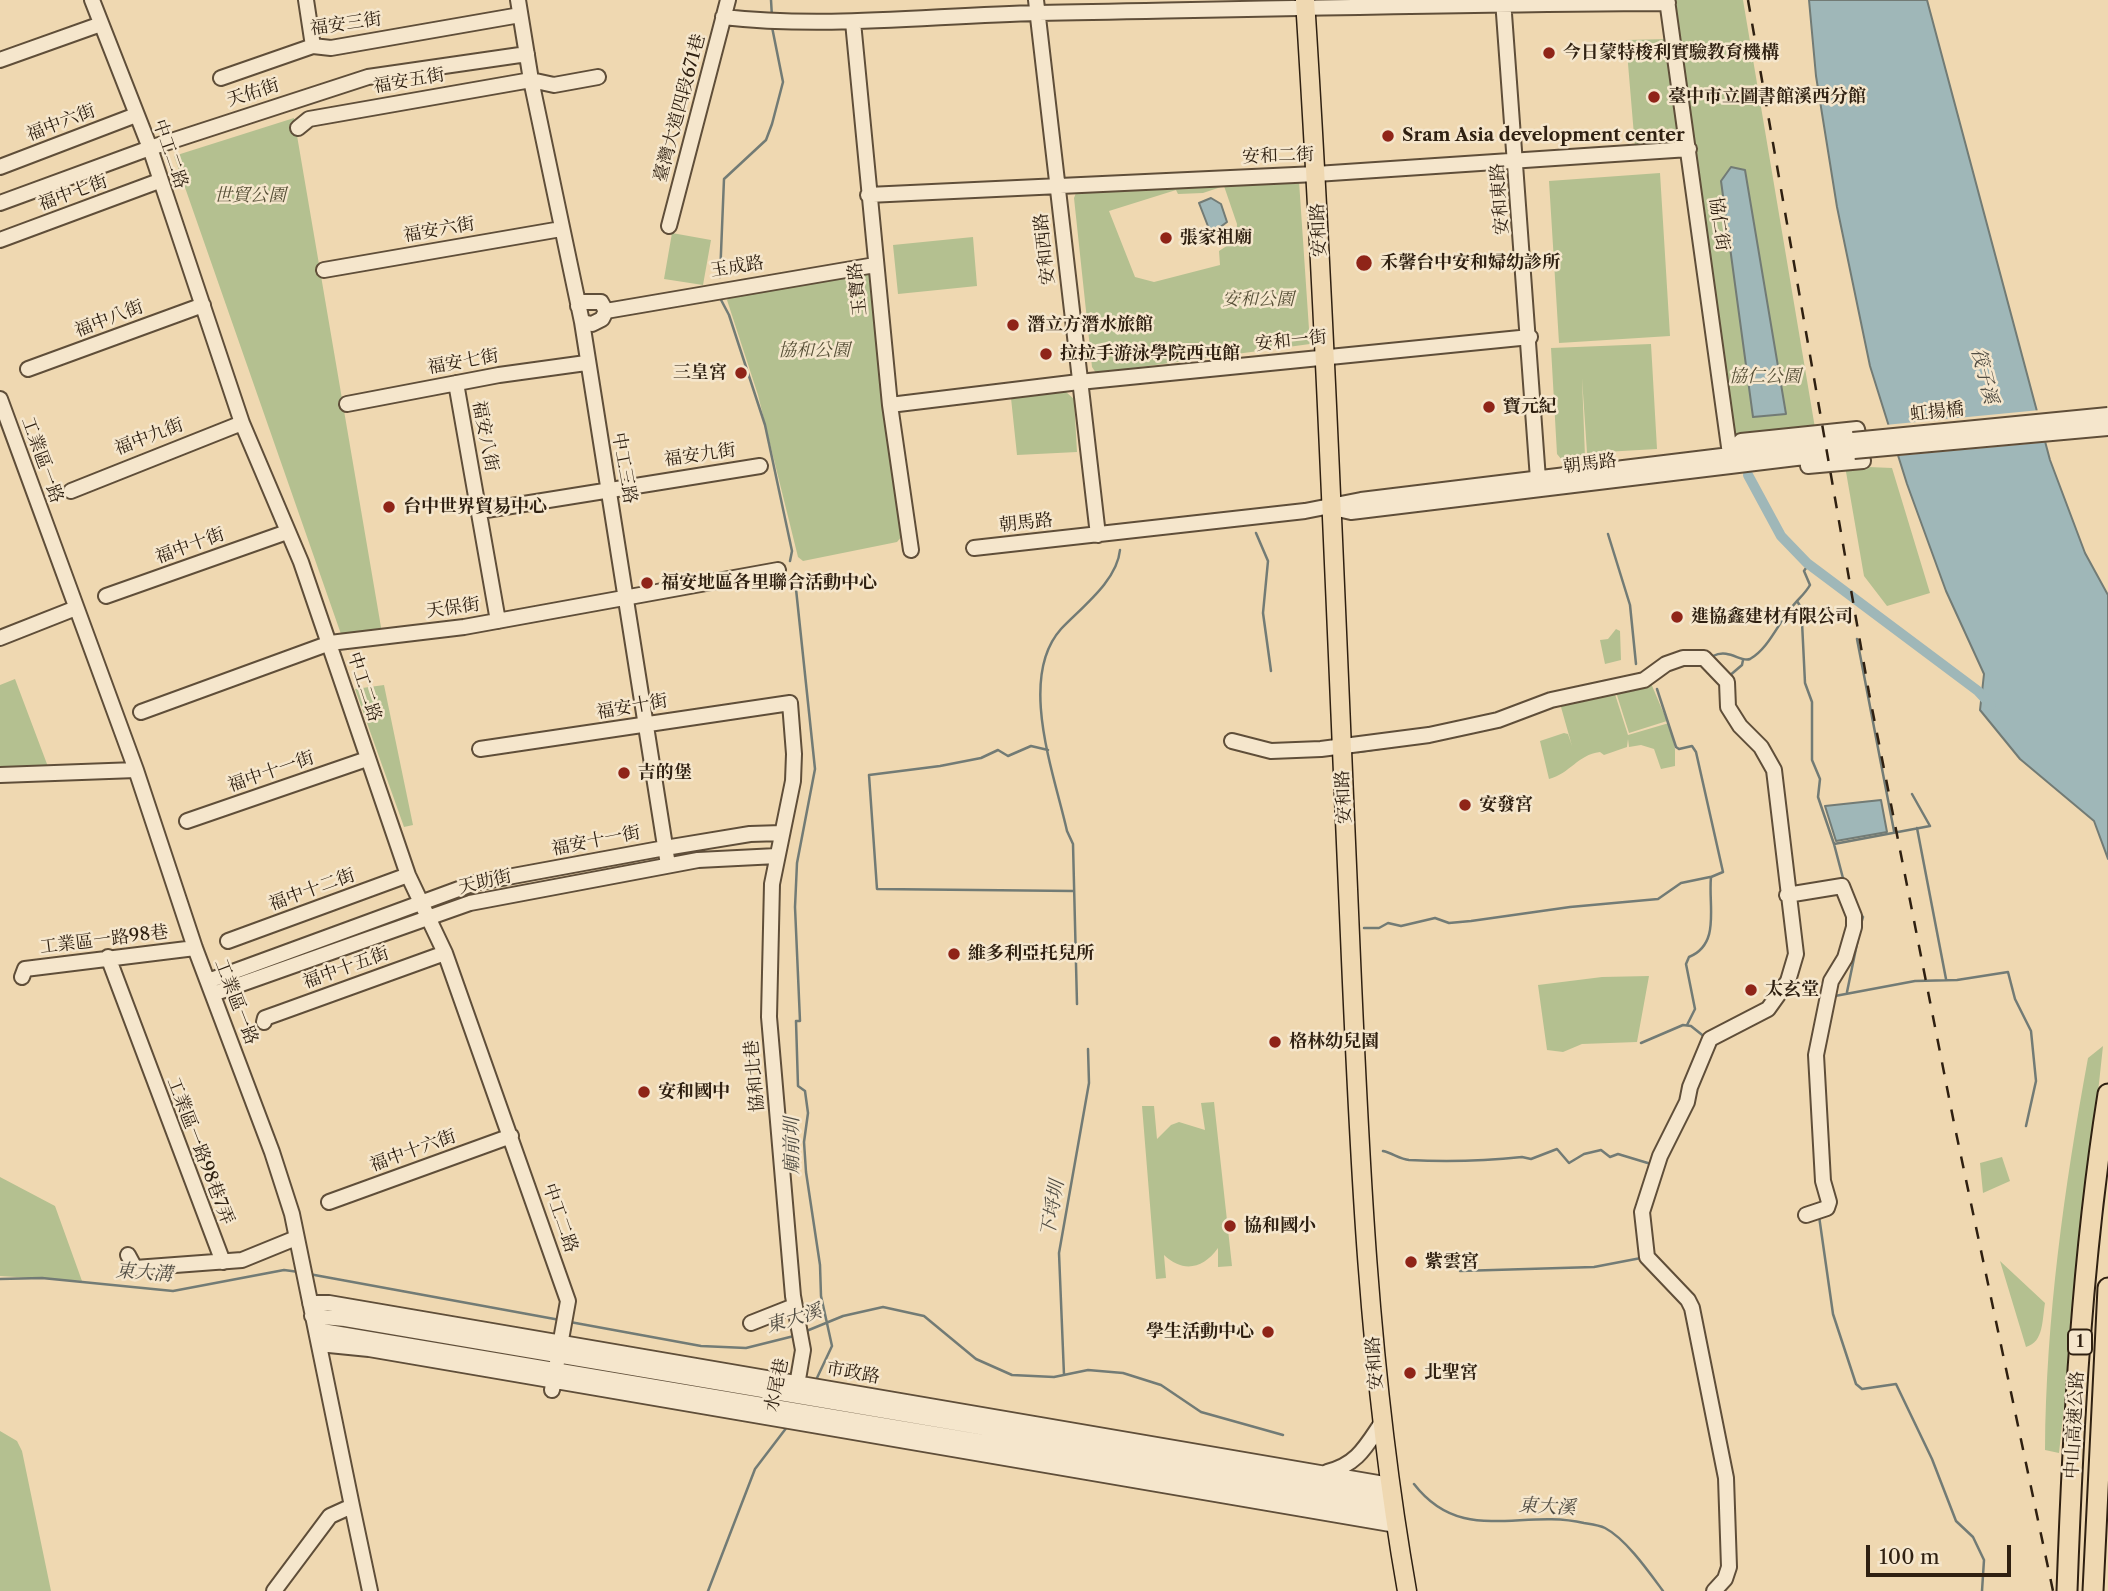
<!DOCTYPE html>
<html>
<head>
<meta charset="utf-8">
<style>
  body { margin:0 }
  #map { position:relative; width:2108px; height:1591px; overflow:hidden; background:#efd8b1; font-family:"Libre Caslon Text",serif }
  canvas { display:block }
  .scale { position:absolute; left:1866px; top:1545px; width:145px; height:32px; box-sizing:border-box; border:4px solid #2f2011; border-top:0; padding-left:9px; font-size:21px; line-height:24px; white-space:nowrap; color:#2f2011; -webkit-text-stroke:5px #f5e6cc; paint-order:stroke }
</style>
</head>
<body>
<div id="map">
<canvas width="2108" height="1591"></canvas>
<div class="scale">100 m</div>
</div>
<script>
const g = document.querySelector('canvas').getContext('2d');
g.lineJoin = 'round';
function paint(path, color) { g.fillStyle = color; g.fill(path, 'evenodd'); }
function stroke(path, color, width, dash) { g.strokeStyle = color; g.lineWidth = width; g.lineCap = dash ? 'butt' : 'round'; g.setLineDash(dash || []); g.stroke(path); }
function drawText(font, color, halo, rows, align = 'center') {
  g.font = font + ' "Libre Caslon Text","Noto Serif TC",serif'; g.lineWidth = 5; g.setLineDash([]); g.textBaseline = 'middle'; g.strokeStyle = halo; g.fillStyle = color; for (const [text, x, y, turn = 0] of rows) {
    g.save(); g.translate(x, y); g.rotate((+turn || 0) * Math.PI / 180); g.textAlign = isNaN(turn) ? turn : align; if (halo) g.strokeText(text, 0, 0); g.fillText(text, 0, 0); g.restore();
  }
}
const green = new Path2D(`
  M1669,0h74l72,428 -83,8z
  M1670,39l14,101 -6,5 -43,2 -9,-107z
  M294,118l88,515 -40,4 -168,-481z
  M1660,173l10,163 -111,7 -10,-162z
  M1299,181l11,163 -214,29 -4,-6 -18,-169 2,-5zM1224,186l13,38 -1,16 -17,11 1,14 -66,17 -19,-5 -26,-66 67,-21 2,4 25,-1z
  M672,233l39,7 -8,45 -39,-6z
  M973,237l4,49 -79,8 -5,-49z
  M864,271l8,6 31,258 -6,7 -94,19 -5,-4 -40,-162 -31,-95 5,-6z
  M1651,344l6,105 -70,4 -5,-75 3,79 -23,3 -5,-6 -6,-106z
  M1066,392l8,7 3,53 -60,3 -6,-57z
  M1845,466l47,2 38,125 -43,13 -23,-30z
  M1616,629l4,2 1,29 -16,4 -5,-24 8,-1z
  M15,679l35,93 -50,3v-90z
  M1650,681l17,40 -38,12 -14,-44z
  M384,685l29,140 -9,2 -49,-138z
  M1613,688l15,47 41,-12 6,26v17l-14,3 -7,-20 -13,-4 -12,2 -1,-8 -1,8 -23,8 -4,-3c-23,3 -29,21 -51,27l-9,-38 24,-8 4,1 4,12 -13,-46z
  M1649,976l-12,66 -55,2 -19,8 -16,-2 -9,-65 64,-8z
  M2103,1046l-44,407 -14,-3c1,-132 19,-261 43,-392z
  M1214,1102l18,164 -14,1v-19c-15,21 -35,25 -54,7l2,23 -10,1 -14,-173h12l3,33 14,-14 8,-3 26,8 -4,-27z
  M2002,1157l8,24 -27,12 -3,-30z
  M0,1177l55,29 27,75 -82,-5z
  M2000,1261l45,42c-3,17 -1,39 -19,44z
  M0,1431l17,10 5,10 29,140h-51z`);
const water = new Path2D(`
  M1809,0h118l123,460 35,93 23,42v264l-14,-38 -74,-62 -40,-49 4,-36 -38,-83 -39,-107 -37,-118 -33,-159 -21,-131z
  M1731,167l14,3 41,244 -33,3 -32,-236z
  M1211,198l10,6 6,18 -16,12 -12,-31z
  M1881,800l6,32 -51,9 -11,-35z`);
const pier = new Path2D(`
  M2040,410l9,32 -154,14 -10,-31z`);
const stream = new Path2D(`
  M771,0l1,17
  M720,277l4,-98 42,-39 6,-16 11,-42 -11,-55
  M719,296l10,19 36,110 27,126 -2,10
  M1256,533l12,28 -5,52 8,58
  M1608,534l22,71 6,59
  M796,589l19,180 -18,94 -2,44 5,114h-4l2,65 7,5 3,22 -4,29 2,30 14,93 1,31 11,50 -16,34
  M1797,601l10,16 -5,5 3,61 7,19v58l8,19 -2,18 16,47 96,-18 -18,-32
  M1857,639l37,192
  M1713,656c16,-8 28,7 37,3 19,-11 28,-36 42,-52 6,-8 13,-13 18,-22l-6,-14 4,-6
  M1728,677l14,-12 1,-5
  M1657,689l19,58 3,2 13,-3 4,6 27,120 -12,5c-3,29 10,67 -22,80l-3,7 9,45 -8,16
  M1048,750l-17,-4 -23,10 -10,-6 -17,8 -41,8 -71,9 8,114 197,2
  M1358,752l55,-8
  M1917,828l29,151
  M1834,844l10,38
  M1859,912l4,5 -2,7
  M1364,928h15l9,-5 13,3 34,-8 14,5 22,-2 99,-14 88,-8 23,-16 29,-6
  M1847,992l12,-58
  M1835,996l80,-15 42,-1 51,-8 7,27 16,32 5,50 -10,45
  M1077,1004l-4,-160 -6,-13c-12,-55 -50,-153 -6,-202 21,-22 56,-48 59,-79
  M1641,1043l42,-18 8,1 15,12
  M1383,1151c9,2 17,8 26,9 37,2 75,1 113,-3l9,2 26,-10 12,14 15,-9 17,-4 9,7 8,-3 33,10
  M1819,1216l14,98 23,70 6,5 34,-5 36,75 24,62 17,16 11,23 -2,31
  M1460,1271l134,-4 47,-9
  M309,1274l251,46
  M0,1279l42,-1 131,13 111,-21 15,2
  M570,1322l131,24 45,2 48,-12
  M804,1332l39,-16 40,-9 41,9 52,43 36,16 42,2 34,-7 35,3 38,12 40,27 82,23
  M1064,1375l-5,-122 30,-170 -1,-34
  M1414,1484c48,62 107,24 170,39 6,1 15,2 21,5 21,11 44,44 58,63
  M708,1591l47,-122 32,-42`);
const canal = new Path2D(`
  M1748,475l33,61 26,27 171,128 13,14`);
const minor = new Path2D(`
  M92,0l58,148 92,275 59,139 107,313 37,78 123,348 -16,89
  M306,0l7,46
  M518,0l13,80 51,242 86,543
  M1036,0l62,535
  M1503,0l35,479
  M1667,0l63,454
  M723,17c106,12 211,-2 316,-4 210,-4 419,-9 629,-10
  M853,22l37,383 21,145
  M0,60l101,-36
  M221,78l92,-32 18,2 189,-33
  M298,128l11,-9 222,-39 23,5 44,-8
  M0,167l136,-52
  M868,195l448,-21 373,-25
  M0,203l150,-55 218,-71 159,-23
  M669,226l59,-226
  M0,240l159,-59
  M324,270l237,-41
  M578,306l6,-4h17l5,9
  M606,311l269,-46
  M582,322l10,2 10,-5 4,-8
  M28,369l175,-64
  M456,383l42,238
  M0,399l136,371 59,178 77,204 20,62 60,292 -22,10 -56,75
  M347,404l152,-29 87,-12
  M890,405l189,-23 451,-45
  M1730,454l11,-13 116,-12 6,32 -55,5
  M71,491l171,-68
  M1333,508l18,4 503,-61
  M480,511l280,-45
  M974,548l331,-37 56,-11 492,-60
  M106,596l181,-64
  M0,638l76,-30
  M141,712l189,-69 134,-16 314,-57
  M1232,741l39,10 50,-2 108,-14 69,-15 53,-20 93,-20 22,-16 17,-6h21l23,24 1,25 12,19 21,21 13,23 22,184 -8,27 -20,28 -58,30 -20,48 -3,15 -27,54 -18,56 5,45 41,43 4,8 34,170 3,89 -4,12 -11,12
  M480,749l310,-46 4,51 -1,27 -21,103 -3,133 24,279 10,54 -7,41
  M0,775l136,-5
  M187,821l180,-62
  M1787,895l55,-9 12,30v11l-9,31 -14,23 -15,74 7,126 6,21 -2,6 -21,7
  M228,941l180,-66
  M108,957l115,305
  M22,977l3,-8 170,-21
  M208,981l267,-98 190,-35 85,-14 32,-1
  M213,994l257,-91 228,-43 79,-4
  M264,1022l1,-4 14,-5 166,-60
  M329,1202l182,-66
  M128,1255l7,13 107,-8 54,-22
  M310,1303h19l1061,182
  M312,1316l33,3 1046,178
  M751,1323l43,-17
  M316,1330l1078,181
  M319,1344l50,5 1027,176
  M1327,1472c29,-7 38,-24 54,-48
  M352,1506l18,85`);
const major = new Path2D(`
  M1305,0c19,296 30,592 43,889 10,234 18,471 59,702`);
const highway = new Path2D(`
  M2067,1591c6,-166 15,-333 41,-497
  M2093,1591l15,-303`);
const rail = new Path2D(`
  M1748,0l121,693 85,430 99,468`);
const minorBridge = new Path2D(`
  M1853,440l255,-25
  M1854,451l254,-23`);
const markers = [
  [1549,53,7,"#8f2418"],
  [1654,97,7,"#8f2418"],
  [1388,136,7,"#8f2418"],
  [1166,238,7,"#8f2418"],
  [1364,263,9,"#8f2418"],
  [1013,325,7,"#8f2418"],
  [1046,354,7,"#8f2418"],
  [741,373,7,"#8f2418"],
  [1489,407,7,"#8f2418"],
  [389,507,7,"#8f2418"],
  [647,583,7,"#8f2418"],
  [1677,617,7,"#8f2418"],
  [624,773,7,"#8f2418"],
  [1465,805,7,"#8f2418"],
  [954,954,7,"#8f2418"],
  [1751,990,7,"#8f2418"],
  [1275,1042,7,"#8f2418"],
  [644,1092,7,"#8f2418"],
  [1230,1226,7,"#8f2418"],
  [1411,1262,7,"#8f2418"],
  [1268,1332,7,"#8f2418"],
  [1410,1373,7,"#8f2418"]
];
const shields = [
  [2080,1342,24]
];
const shieldNames = [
  ["1",2080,1342]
];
const streetNames = [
  ["福安三街",346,24,-8],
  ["福安五街",409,81,-10],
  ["天佑街",253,93,-18],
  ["臺灣大道四段671巷",680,108,-75],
  ["福中六街",61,123,-21],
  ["中工二路",170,154,71],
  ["安和二街",1278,156,-2],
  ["福中七街",73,193,-20],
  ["安和東路",1500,199,-94],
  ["協仁街",1719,224,82],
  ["福安六街",439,230,-10],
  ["安和路",1319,230,-93],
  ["安和西路",1045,249,-96],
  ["玉成路",737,267,-9],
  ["玉寶路",858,289,-96],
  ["福中八街",109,319,-21],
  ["安和一街",1291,341,-6],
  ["福安七街",463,362,-10],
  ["虹揚橋",1937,412,-6],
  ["福安八街",485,436,79],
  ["福中九街",149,437,-21],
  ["福安九街",700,455,-8],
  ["工業區一路",42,460,70],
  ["朝馬路",1590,464,-7],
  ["中工三路",624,468,80],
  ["朝馬路",1026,523,-6],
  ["福中十街",190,546,-20],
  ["天保街",453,608,-8],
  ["中工二路",364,687,72],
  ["福安十街",632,707,-10],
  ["福中十一街",271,772,-19],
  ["安和路",1344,797,-93],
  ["福安十一街",596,841,-11],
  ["天助街",485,882,-13],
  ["福中十二街",312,890,-20],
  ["工業區一路98巷",104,940,-7],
  ["福中十五街",346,968,-20],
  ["工業區一路",236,1002,69],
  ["協和北巷",755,1076,-95],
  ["工業區一路98巷7弄",200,1151,69],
  ["福中十六街",413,1151,-20],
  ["中工二路",560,1218,71],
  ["安和路",1375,1363,-94],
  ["市政路",853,1373,10],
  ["水尾巷",777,1385,-78],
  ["中山高速公路",2075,1425,-87]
];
const poiNames = [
  ["今日蒙特梭利實驗教育機構",1563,53],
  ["臺中市立圖書館溪西分館",1668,97],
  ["Sram Asia development center",1402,136],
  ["張家祖廟",1180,238],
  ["禾馨台中安和婦幼診所",1380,263],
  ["潛立方潛水旅館",1027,325],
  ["拉拉手游泳學院西屯館",1060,354],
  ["三皇宮",727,373,"right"],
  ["寶元紀",1503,407],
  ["台中世界貿易中心",403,507],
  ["福安地區各里聯合活動中心",661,583],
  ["進協鑫建材有限公司",1691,617],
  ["吉的堡",638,773],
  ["安發宮",1479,805],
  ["維多利亞托兒所",968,954],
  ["太玄堂",1765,990],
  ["格林幼兒園",1289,1042],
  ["安和國中",658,1092],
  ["協和國小",1244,1226],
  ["紫雲宮",1425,1262],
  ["學生活動中心",1254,1332,"right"],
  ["北聖宮",1424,1373]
];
const parkNames = [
  ["世貿公園",250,196],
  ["安和公園",1258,300],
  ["協和公園",814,351],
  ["協仁公園",1765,377]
];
const waterNames = [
  ["筏子溪",1984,376,76],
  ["廟前圳",793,1146,-90],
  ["下埒圳",1053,1209,-80],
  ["東大溝",144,1273,4],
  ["東大溪",794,1319,-17],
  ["東大溪",1547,1507,3]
];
paint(green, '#b4c090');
paint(water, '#9fb7b8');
stroke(water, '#727b75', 2);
paint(pier, '#efd8b1');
stroke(stream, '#727b75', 2.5);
stroke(canal, '#9fb7b8', 10);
stroke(minor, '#5f4e39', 18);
stroke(major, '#2f2011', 21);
stroke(highway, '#2f2011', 23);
stroke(minor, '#f5e6cc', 14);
stroke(major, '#efd8b1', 18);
stroke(highway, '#efd8b1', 19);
stroke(rail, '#2f2011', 2.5, [12, 12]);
stroke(minorBridge, '#5f4e39', 18, []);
stroke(minorBridge, '#f5e6cc', 14);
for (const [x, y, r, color] of markers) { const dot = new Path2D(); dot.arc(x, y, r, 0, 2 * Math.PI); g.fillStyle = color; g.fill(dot); stroke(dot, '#f5e6cc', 2.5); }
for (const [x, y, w] of shields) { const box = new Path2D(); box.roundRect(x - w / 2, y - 12.5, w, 25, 5); g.fillStyle = '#f5e6cc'; g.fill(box); stroke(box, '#2f2011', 2); }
drawText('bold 16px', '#2f2011', null, shieldNames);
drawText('18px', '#2f2011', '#f5e6cc', streetNames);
drawText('bold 18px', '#2f2011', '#f5e6cc', poiNames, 'left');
drawText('italic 18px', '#575037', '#f5e6cc', parkNames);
drawText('italic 19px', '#514d43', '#f5e6cc', waterNames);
</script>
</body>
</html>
